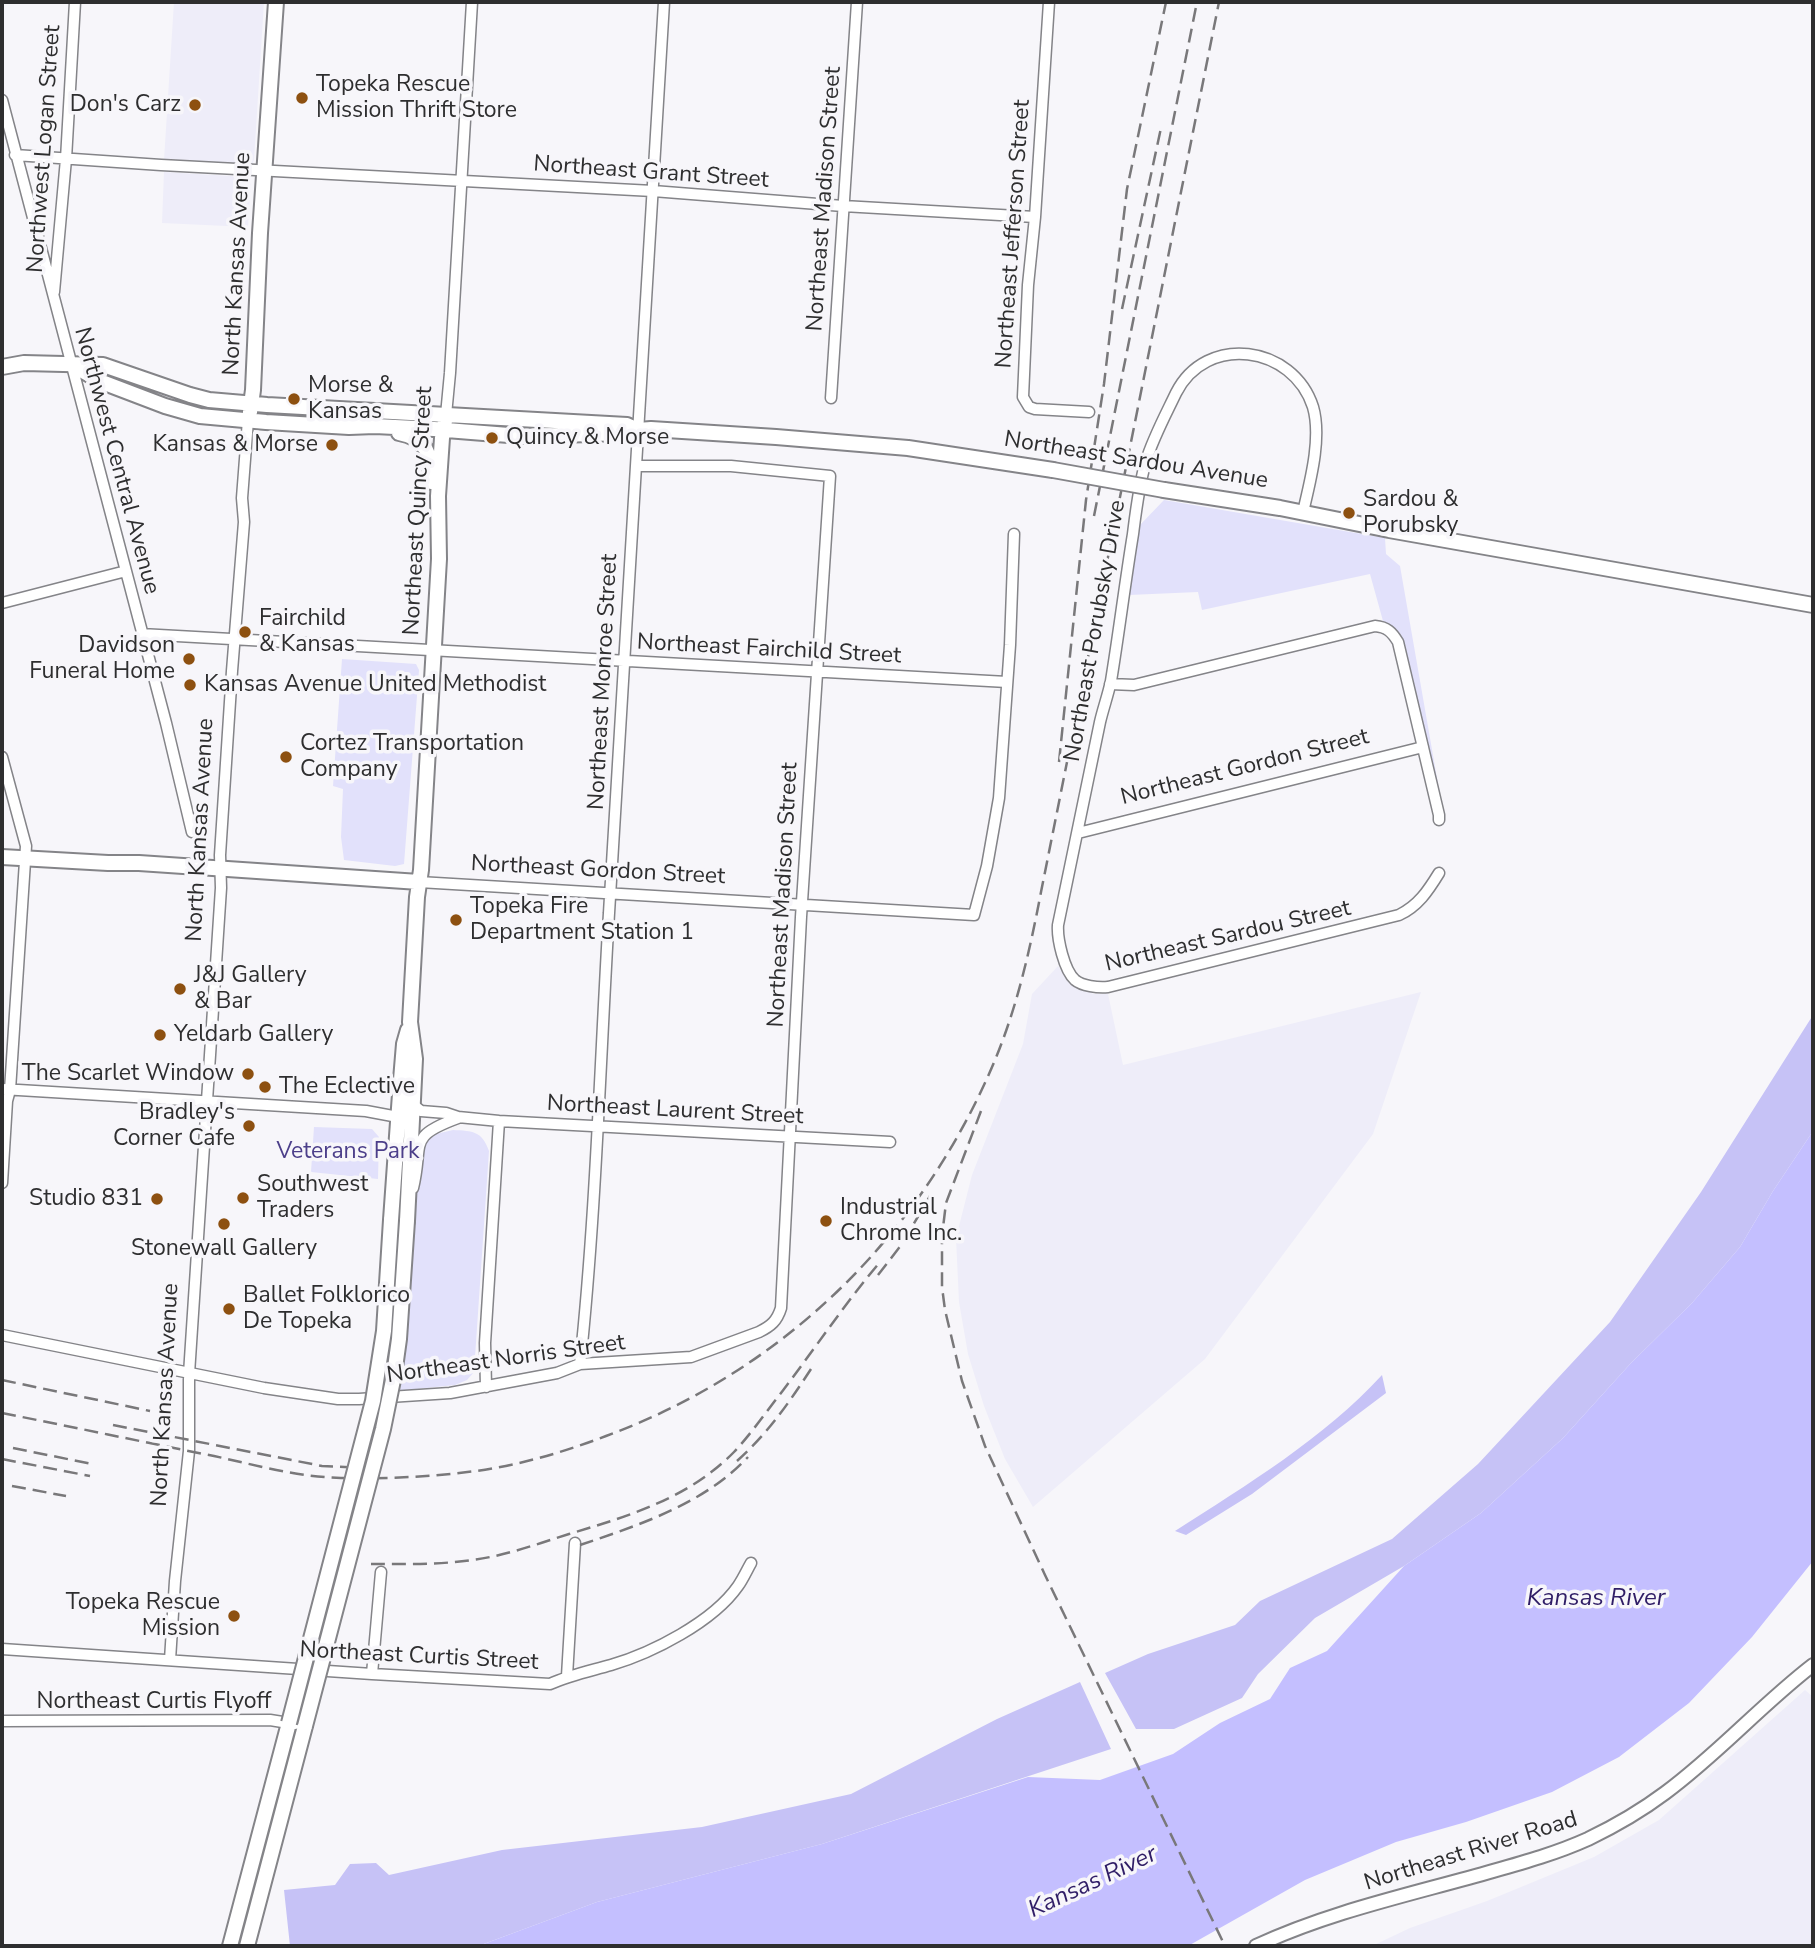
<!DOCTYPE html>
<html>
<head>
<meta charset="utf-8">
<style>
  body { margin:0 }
  #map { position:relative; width:1815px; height:1948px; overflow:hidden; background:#f7f6fa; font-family:"Nunito Sans",sans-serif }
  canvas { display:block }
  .frame { position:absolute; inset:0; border:4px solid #2e2e2f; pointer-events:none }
</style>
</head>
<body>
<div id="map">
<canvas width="1815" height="1948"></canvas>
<div class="frame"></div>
</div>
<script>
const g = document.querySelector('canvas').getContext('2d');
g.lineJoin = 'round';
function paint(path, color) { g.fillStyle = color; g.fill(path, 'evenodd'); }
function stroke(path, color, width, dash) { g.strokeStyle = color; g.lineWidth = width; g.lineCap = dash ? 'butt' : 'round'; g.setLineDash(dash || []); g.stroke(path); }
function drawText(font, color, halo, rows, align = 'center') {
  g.font = font + ' "Nunito Sans",sans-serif'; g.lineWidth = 7; g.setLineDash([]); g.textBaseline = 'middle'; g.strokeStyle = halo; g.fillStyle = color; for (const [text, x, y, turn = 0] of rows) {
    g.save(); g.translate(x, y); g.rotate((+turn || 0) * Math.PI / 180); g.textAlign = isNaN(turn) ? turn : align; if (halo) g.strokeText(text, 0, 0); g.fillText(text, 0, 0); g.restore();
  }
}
const built = new Path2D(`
  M174,2h90l-10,158 -2,4 -88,-4z
  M164,172l83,5 4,2 -3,48 -86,-4z
  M1058,966l14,18 22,10h14l15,71 298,-73 -48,142 -168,225 -172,148 -28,-48 -21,-53 -16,-52 -9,-52 -3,-64 16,-63 51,-131 9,-50z
  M1805,1690l8,7v249h-441l38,-18 77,-27 107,-44 65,-37z`);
const green = new Path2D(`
  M1164,500l221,38 1,16 14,12 42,241 -48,-177 -11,-9 -13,-47 -168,36 -4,-18 -69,3 11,-70z
  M342,659l74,5 3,6 -15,194 -9,2 -51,-6 -3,-23 2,-48 -10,-3z
  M314,1127l58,2 7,8 -1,42 -67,-7z
  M453,1130c20,1 29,1 36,21l-15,221 -7,8 -12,5 -58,6 10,-83 9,-112 5,-19 2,-22 3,-13 10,-8z`);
const forest = new Path2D(`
  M1813,1015v116l-40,60 -33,56 -48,56 -61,60 -68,75 -82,75 -77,53 -89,52 -57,56 -16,24 -68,31h-38l-31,-56 43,-19 87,-29 25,-24 132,-62 86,-75 132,-142 91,-130z
  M1382,1375l4,18 -134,101 -66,41 -11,-4c73,-47 148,-92 207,-156z
  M1080,1682l31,67 -289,95 -225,58 -116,43 -11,1h-180l-6,-56 51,-5 15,-21 26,-1 13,12 113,-25 200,-23 149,-33 146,-75z`);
const water = new Path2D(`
  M1813,1131v430l-61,76 -63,66 -70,54 -67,35 -86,30 -70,20 -91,38 -117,66h-718l11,-1 116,-43 225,-58 206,-67 72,3 73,-26 47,-31 50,-24 20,-31 37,-17 77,-85 77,-53 82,-75 68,-75 61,-60 48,-56 33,-56z`);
const minor = new Path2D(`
  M1049,2l-14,215 -7,68 -5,112 6,10 6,2 54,3
  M2,100l164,623 26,109
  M15,155l146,10 492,26 190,15 192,11
  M54,292l12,-133 9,-157
  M831,398l26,-396
  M446,415l4,-42 22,-371
  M1303,512c7,-30 19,-74 10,-105 -20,-62 -107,-74 -137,-14 -10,21 -23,45 -30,68 -7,23 -10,49 -13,73 -8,49 -14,98 -22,147 -3,14 -8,28 -11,41 -14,68 -28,136 -42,203 -1,14 6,45 17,55 7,6 23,8 33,7l291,-72c19,-9 29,-24 40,-42
  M2,603l124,-32
  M141,634l866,48
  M1110,684l24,1 241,-59c12,1 17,6 23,16l41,173v5
  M2,757l24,89 -16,244 -3,11 -5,82
  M1078,833l345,-86
  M419,882l555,33 13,-49 12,-68 11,-153 4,-111
  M2,1089l364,22 32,6
  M412,1104l9,7 25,2 12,4 41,4 391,21
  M413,1188c11,-45 -7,-51 45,-70
  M2,1335l262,53 74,11h21l91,-6 107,-20 23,-9 111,-7 68,-25c12,-6 18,-11 22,-24l20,-391 29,-441 -99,-10h-94
  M580,1364c16,-150 20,-301 29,-451 19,-304 38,-608 55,-911
  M486,1387l-1,-44 14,-222
  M2,1649l370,25 178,10c20,-9 40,-13 61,-19 41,-12 102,-43 127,-79 5,-7 9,-16 13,-23
  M170,1660l5,-79 14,-130v-77l32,-486 -1,-33 12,-184 12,-149 -2,-24 6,-78
  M372,1674l9,-102
  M567,1676l8,-133
  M2,1721l268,-1 25,4`);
const tertiary = new Path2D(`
  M1256,1946c75,-35 157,-52 237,-75 32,-9 64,-18 95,-32 27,-13 53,-28 77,-46 53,-39 96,-88 148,-128`);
const secondary = new Path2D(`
  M72,365l30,17 63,24 35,10 66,6 83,5 26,-1 59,3 87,7 106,-3
  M2,367l22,-4 79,2 87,30 19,5 58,5 360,20 11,5 13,-1 125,8 132,11 145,22
  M250,412l3,-22 7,-157 16,-231
  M399,433c29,5 32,23 32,49
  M1164,490l116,18 109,22 424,75
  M2,857l106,6h31l280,19
  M391,1220l10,-140 3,-36 4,-14
  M407,1221l8,-162 -5,-37 7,-125 4,-27 18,-311 -1,-63 4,-58 4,-23
  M230,1946l59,-223
  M247,1946l58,-220`);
const rail = new Path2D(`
  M1122,309l39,-181
  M1094,516l103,-514
  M1059,762l27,-262 18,-116 23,-195 39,-187
  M981,1111l-35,92 -4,33v51l3,23 17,71 23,65 60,129 180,371
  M878,1275l24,-31 28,-48
  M2,1380l148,31
  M2,1413c71,14 141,29 212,43 41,9 84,21 127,22 45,1 90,-1 135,-7 44,-6 88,-19 130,-35 173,-64 308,-193 383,-362 26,-58 40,-119 52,-182l178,-890
  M113,1425l209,41 46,2
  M13,1448l79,16
  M2,1459l88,17
  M737,1461c32,-29 51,-57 74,-92
  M12,1486l54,10
  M580,1545c59,-20 124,-41 168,-88
  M371,1564c33,0 67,1 101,-4 33,-4 65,-16 97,-26 60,-18 120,-36 165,-82 15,-16 27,-33 40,-50 36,-46 68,-95 106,-140`);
const secondaryBridge = new Path2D(`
  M1053,470l111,20
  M289,1723l84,-322 11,-70 7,-111
  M305,1726l78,-297 11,-54 5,-36 8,-118`);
const markers = [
  [302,98,7,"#8d5010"],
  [195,105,7,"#8d5010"],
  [294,399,7,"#8d5010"],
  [492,438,7,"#8d5010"],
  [332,445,7,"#8d5010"],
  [1349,513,7,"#8d5010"],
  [245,632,7,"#8d5010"],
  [189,659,7,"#8d5010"],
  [190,685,7,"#8d5010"],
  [286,757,7,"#8d5010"],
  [456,920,7,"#8d5010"],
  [180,989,7,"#8d5010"],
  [160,1035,7,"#8d5010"],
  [248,1074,7,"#8d5010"],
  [265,1087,7,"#8d5010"],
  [249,1126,7,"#8d5010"],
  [243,1198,7,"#8d5010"],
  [157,1199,7,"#8d5010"],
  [826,1221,7,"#8d5010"],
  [224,1224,7,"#8d5010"],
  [229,1309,7,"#8d5010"],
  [234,1616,7,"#8d5010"]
];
const poiNames = [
  ["Topeka Rescue",316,85],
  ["Mission Thrift Store",316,111],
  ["Don's Carz",181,105,"right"],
  ["Morse &",308,386],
  ["Kansas",308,412],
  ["Quincy & Morse",506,438],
  ["Kansas & Morse",318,445,"right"],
  ["Sardou &",1363,500],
  ["Porubsky",1363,526],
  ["Fairchild",259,619],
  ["& Kansas",259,645],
  ["Davidson",175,646,"right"],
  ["Funeral Home",175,672,"right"],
  ["Kansas Avenue United Methodist",204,685],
  ["Cortez Transportation",300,744],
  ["Company",300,770],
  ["Topeka Fire",470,907],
  ["Department Station 1",470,933],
  ["J&J Gallery",194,976],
  ["& Bar",194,1002],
  ["Yeldarb Gallery",174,1035],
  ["The Scarlet Window",234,1074,"right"],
  ["The Eclective",279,1087],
  ["Bradley's",235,1113,"right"],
  ["Corner Cafe",235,1139,"right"],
  ["Southwest",257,1185],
  ["Traders",257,1211],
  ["Studio 831",143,1199,"right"],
  ["Industrial",840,1208],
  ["Chrome Inc.",840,1234],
  ["Stonewall Gallery",224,1249,"center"],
  ["Ballet Folklorico",243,1296],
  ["De Topeka",243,1322],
  ["Topeka Rescue",220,1603,"right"],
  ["Mission",220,1629,"right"]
];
const streetNames = [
  ["Northwest Logan Street",45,149,-86],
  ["Northeast Grant Street",651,173,4],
  ["Northeast Madison Street",825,199,-86],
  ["Northeast Jefferson Street",1014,234,-86],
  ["North Kansas Avenue",238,264,-87],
  ["Northwest Central Avenue",116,461,75],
  ["Northeast Sardou Avenue",1136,461,9],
  ["Northeast Quincy Street",419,511,-87],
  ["Northeast Porubsky Drive",1096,631,-80],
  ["Northeast Fairchild Street",769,650,3],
  ["Northeast Monroe Street",604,682,-87],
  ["Northeast Gordon Street",1245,768,-14],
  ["North Kansas Avenue",201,830,-87],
  ["Northeast Gordon Street",598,871,3],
  ["Northeast Madison Street",784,895,-87],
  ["Northeast Sardou Street",1228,937,-13],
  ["Northeast Laurent Street",675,1111,3],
  ["Northeast Norris Street",506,1360,-8],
  ["North Kansas Avenue",166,1395,-87],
  ["Northeast Curtis Street",419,1657,3],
  ["Northeast Curtis Flyoff",154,1702],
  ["Northeast River Road",1471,1852,-17]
];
const parkNames = [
  ["Veterans Park",348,1152]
];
const waterNames = [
  ["Kansas River",1596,1599],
  ["Kansas River",1093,1883,-25]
];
paint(built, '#eeedf9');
paint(green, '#e2e1fb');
paint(forest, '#c6c2f6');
paint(water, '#c4bfff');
stroke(minor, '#848488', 13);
stroke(tertiary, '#848488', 16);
stroke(secondary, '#848488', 18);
stroke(minor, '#fff', 10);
stroke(tertiary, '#fff', 12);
stroke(secondary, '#fff', 14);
stroke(rail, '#79787a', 2.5, [14, 7]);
stroke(secondaryBridge, '#848488', 18, []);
stroke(secondaryBridge, '#fff', 14);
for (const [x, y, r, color] of markers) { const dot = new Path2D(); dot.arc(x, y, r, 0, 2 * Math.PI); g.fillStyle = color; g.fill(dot); stroke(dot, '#f7f6fa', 2.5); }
drawText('23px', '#2e2e2f', '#f7f6fa', poiNames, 'left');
drawText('23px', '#2e2e2f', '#f7f6fa', streetNames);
drawText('23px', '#4c3f8a', '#f7f6fa', parkNames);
drawText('italic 24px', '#2f1d66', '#f7f6fa', waterNames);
</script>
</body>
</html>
